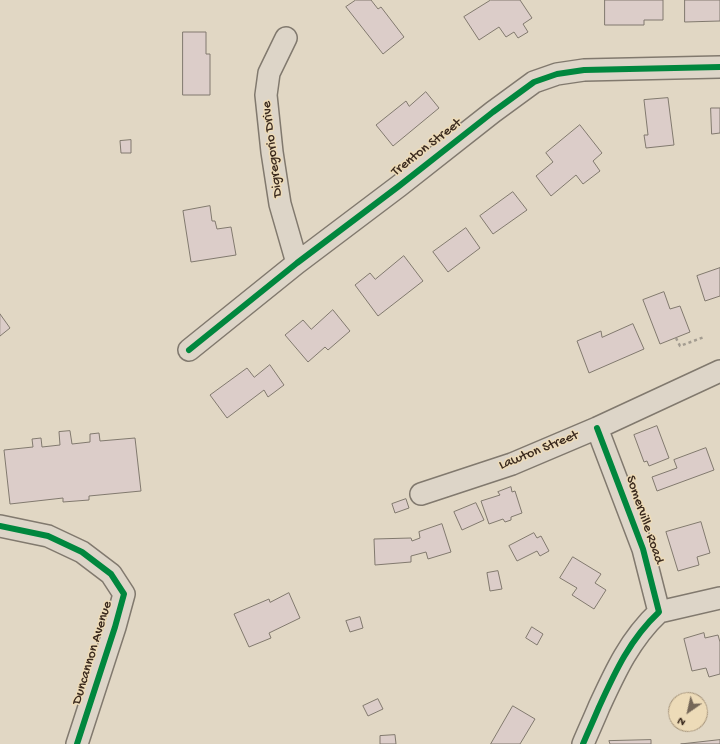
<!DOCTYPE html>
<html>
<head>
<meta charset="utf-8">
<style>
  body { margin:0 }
  #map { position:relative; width:720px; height:744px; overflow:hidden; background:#e1d7c4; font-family:"Gochi Hand",sans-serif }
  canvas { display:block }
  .north { position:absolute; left:668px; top:692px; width:40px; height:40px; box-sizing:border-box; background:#eddbb8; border:1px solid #a6947a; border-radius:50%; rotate:214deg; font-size:11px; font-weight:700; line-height:16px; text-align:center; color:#3b2a1e }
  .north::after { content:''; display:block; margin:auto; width:14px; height:18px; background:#756758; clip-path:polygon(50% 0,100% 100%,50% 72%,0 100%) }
</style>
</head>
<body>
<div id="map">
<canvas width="720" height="744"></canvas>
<div class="north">N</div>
</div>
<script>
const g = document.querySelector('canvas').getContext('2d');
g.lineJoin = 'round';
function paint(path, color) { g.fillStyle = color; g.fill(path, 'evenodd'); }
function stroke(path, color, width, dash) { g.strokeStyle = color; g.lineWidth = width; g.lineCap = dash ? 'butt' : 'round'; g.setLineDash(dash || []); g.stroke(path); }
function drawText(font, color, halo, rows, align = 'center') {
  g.font = font + ' "Gochi Hand",sans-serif'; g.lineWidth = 3; g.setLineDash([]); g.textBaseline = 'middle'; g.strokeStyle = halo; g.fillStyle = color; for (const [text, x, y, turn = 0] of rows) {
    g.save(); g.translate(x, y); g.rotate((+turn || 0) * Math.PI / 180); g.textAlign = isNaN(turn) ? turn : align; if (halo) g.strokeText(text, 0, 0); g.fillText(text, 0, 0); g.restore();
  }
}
const building = new Path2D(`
  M356,0h15l7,9 3,-2 23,30 -21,17 -37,-47z
  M491,0h29l12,18 -9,6 5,8 -10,6 -4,-6 -8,5 -7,-10 -20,13 -15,-23z
  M605,0h58v20h-19v5h-39z
  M685,0h35v21l-35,1z
  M183,32h23v22h4v41h-27z
  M426,92l13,16 -46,38 -17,-21 30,-24 3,5z
  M668,98l6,47 -28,3 -2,-13h4l-4,-35z
  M711,108h9v25l-8,1z
  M580,125l22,28 -9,8 7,10 -17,13 -7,-9 -25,21 -15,-20 17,-14 -7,-9z
  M131,140v13h-10l-1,-12z
  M513,192l14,18 -34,24 -13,-18z
  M210,206l2,15h3l2,8 14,-2 5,28 -45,7 -8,-51z
  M466,228l14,20 -32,24 -15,-20z
  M404,256l19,25 -45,35 -23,-31 15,-12 5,6z
  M720,268v28l-15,5 -8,-25z
  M664,292l6,17 10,-3 10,26 -30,12 -17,-44z
  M333,310l17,21 -22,19 -3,-3 -17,15 -23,-27 18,-15 8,9z
  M0,314l10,14 -10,8z
  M633,324l11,25 -55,24 -12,-32 24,-10 1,6z
  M270,365l14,20 -16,12 -4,-7 -37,28 -17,-23 37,-27 7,9z
  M657,426l12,32 -20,8 -2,-5 -3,1 -10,-27z
  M70,431l2,13 18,-2v-8l9,-1 1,8 35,-3 6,53 -52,5v4l-26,2v-4l-53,6 -6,-54 29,-3 -1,-8 9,-1 1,9 18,-2 -1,-13z
  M706,448l8,22 -57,21 -5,-14 25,-9 -3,-8z
  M511,487l1,5 3,-1 7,22 -11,4v3l-6,2 -2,-3 -14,5 -8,-23 19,-6 -2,-3z
  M406,499l3,9 -14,5 -3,-9z
  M476,503l8,17 -22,10 -8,-18z
  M701,522l9,31 -13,4 2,8 -21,6 -12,-39z
  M442,524l9,28 -23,7 -2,-7 -15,4v6l-36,3 -1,-26 37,-1 1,3 8,-3 -1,-6z
  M534,533l3,5 4,-2 8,15 -9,5 -3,-5 -20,10 -8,-15z
  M573,557l28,17 -6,9 11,7 -12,19 -22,-14 5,-7 -17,-10z
  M498,571l4,18 -12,2 -3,-18z
  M289,593l11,25 -31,15 2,5 -22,9 -15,-33 35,-15 1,3z
  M360,617l3,11 -13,4 -4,-11z
  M532,627l11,7 -6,11 -11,-7z
  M704,633l1,5 13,-3 2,7v32l-11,3 -3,-9 -14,3 -8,-32z
  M378,699l5,10 -15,7 -5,-10z
  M513,706l22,13 -15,25h-29z
  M700,708h3v10h-3z
  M395,735l1,9h-16v-8z
  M651,740v4h-41l-1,-3z
  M720,740v4h-39z`);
const path = new Path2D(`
  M676,338l4,8 24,-9`);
const street = new Path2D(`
  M286,38l-17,35 -3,22 6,57 8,52 17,59
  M189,350l108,-87 102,-77 94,-74 41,-30 23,-8 27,-4 136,-3
  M421,494l91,-30 85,-36 123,-57
  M0,526l48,10 34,16 29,22 13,20 -9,33 -38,117
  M659,612l61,-14
  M583,744c5,-12 11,-25 16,-37 16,-35 31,-68 60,-95l-16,-63 -46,-121`);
const cycleway = new Path2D(`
  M189,350l108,-87 102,-77 94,-74 41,-30 23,-8 27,-4 136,-3
  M0,526l48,10 34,16 29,22 13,20 -9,33 -38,117
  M583,744c5,-12 11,-25 16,-37 16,-35 31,-68 60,-95l-16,-63 -46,-121`);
const streetNames = [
  ["Trenton Street",427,148,-38],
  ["Digregorio Drive",273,149,-97],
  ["Lawton Street",539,451,-22],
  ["Somerville Road",644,520,71],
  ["Duncannon Avenue",93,653,-73]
];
paint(building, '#dccdc9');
stroke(building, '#81796e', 1);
stroke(street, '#81796e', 24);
stroke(path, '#a39c91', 2.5, [3, 3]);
stroke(street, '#ddd5c8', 21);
stroke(cycleway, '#00873e', 6);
drawText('14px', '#3b2a1e', '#eddbb8', streetNames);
</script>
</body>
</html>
